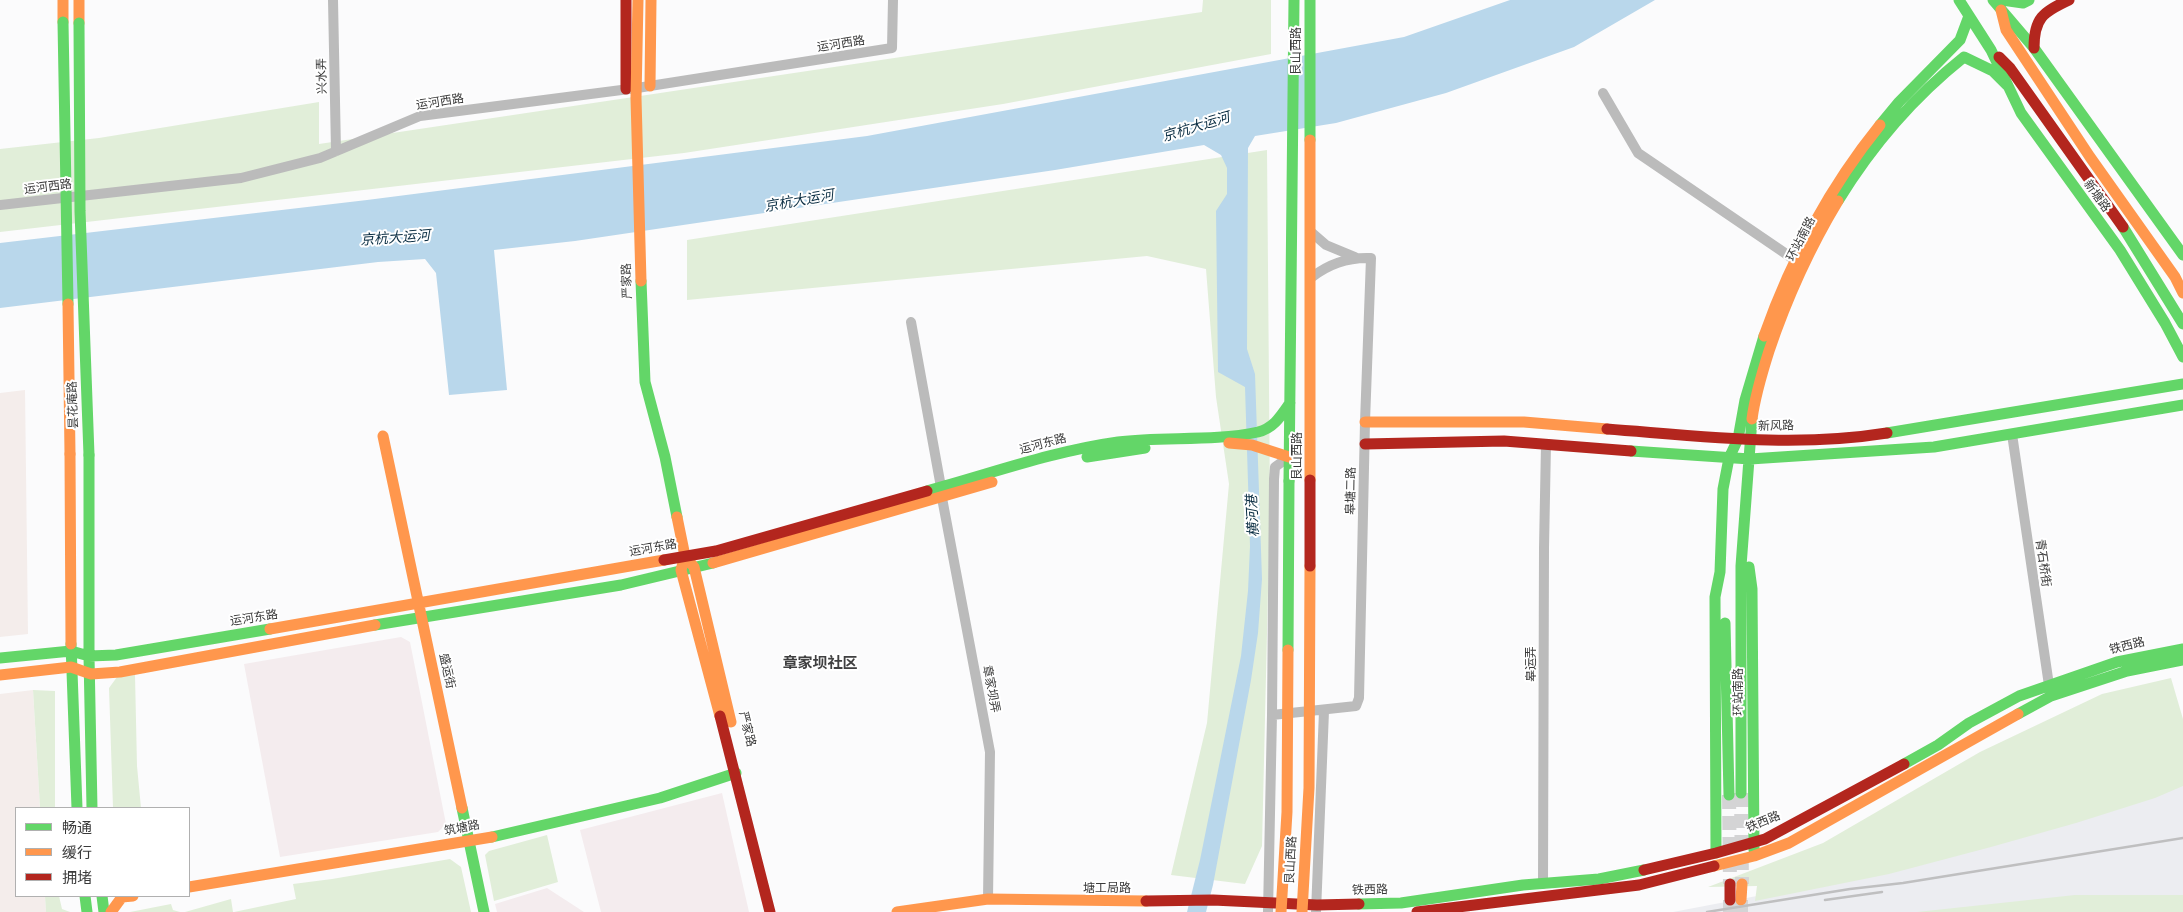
<!DOCTYPE html>
<html>
<head>
<meta charset="utf-8">
<style>
  body { margin:0 }
  #map { position:relative; width:2183px; height:912px; overflow:hidden; background:#fbfbfc; font-family:Raleway,"Noto Sans SC",sans-serif }
  canvas { display:block }
  .legend { position:absolute; left:15px; top:807px; width:175px; height:90px; box-sizing:border-box; background:#fff; border:1px solid #b0b0b0; margin:0; padding:6px 9px; list-style:none; font-size:15px; color:#3a3a3a }
  .legend li { display:flex; align-items:center; gap:10px; height:25px }
  .legend b { width:25px; border:1px solid #b0b0b0 }
</style>
</head>
<body>
<div id="map">
<canvas width="2183" height="912"></canvas>
<ul class="legend">
<li><b style="height:6px;background:#63d668"></b>畅通</li>
<li><b style="height:6px;background:#ff974d"></b>缓行</li>
<li><b style="height:6px;background:#b3261e"></b>拥堵</li>
</ul>
</div>
<script>
const g = document.querySelector('canvas').getContext('2d');
g.lineJoin = 'round';
function paint(path, color) { g.fillStyle = color; g.fill(path, 'evenodd'); }
function stroke(path, color, width, dash) { g.strokeStyle = color; g.lineWidth = width; g.lineCap = dash ? 'butt' : 'round'; g.setLineDash(dash || []); g.stroke(path); }
function drawText(font, color, halo, rows, align = 'center') {
  g.font = font + ' Raleway,"Noto Sans SC",sans-serif'; g.lineWidth = 4; g.setLineDash([]); g.textBaseline = 'middle'; g.strokeStyle = halo; g.fillStyle = color; for (const [text, x, y, turn = 0] of rows) {
    g.save(); g.translate(x, y); g.rotate((+turn || 0) * Math.PI / 180); g.textAlign = isNaN(turn) ? turn : align; if (halo) g.strokeText(text, 0, 0); g.fillText(text, 0, 0); g.restore();
  }
}
const commercial = new Path2D(`
  M401,637l9,5 36,182 -8,8 -158,25 -36,-193z
  M722,793l27,119h-148l-21,-82z
  M547,888l37,24h-87l-2,-8z`);
const built = new Path2D(`
  M2183,782v130h-510l236,-45z`);
const education = new Path2D(`
  M25,390l3,244 -28,3v-244z
  M33,690l7,118h-24v88h29l1,16h-46v-218z`);
const green = new Path2D(`
  M1203,0h68v54l-268,50 -319,49 -684,79v-83l99,-11 220,-36v42l883,-132z
  M1267,150l3,355 -8,341 -17,38 -74,-9 36,-152 22,-239 -13,-87 -10,-128 -59,-13 -460,44v-60z
  M135,675l2,91 4,42h-28l-4,-120 8,-11z
  M2171,678l12,41v67l-28,12 -79,25 -85,24 -102,27 -134,27 2,-15 -49,1 115,-44 157,-91 122,-58z
  M33,690l22,1v117h-15z
  M547,835l11,47 -64,19 -9,-46 4,-4z
  M450,859l11,8 10,45h-237l62,-13 -3,-15 39,-5z
  M2075,895h108v17h-266z
  M45,896h14l3,13 8,3h-24z
  M231,899l2,13h-48z
  M171,904l2,6 7,2h-50z`);
const water = new Path2D(`
  M1510,0h145l-81,47 -128,46 -110,30 -81,13 -7,12 -1,201 8,25 7,205 -4,54 -7,47 -38,205 -7,27h-19l13,-52 41,-204 7,-65 2,-45 -5,-159 -27,-15 -2,-161 11,-17v-26l-6,-13 -17,-10 -149,25 -480,71 -81,9 13,140 -58,5 -13,-122 -11,-14 -47,3 -378,46v-65l367,-43 500,-64 537,-99z`);
const secondaryTunnel = new Path2D(`
  M1741,793l1,91
  M1729,795l1,89
  M1730,900v12
  M1741,912v-12`);
const street = new Path2D(`
  M333,0l3,151
  M1603,93l35,60 157,107
  M0,205l241,-27 79,-20 100,-42 217,-28 255,-40 1,-48
  M1311,232l15,13 29,12
  M911,322l30,165 1,11 48,254 -2,147
  M2012,434l38,258
  M1272,715l84,-9 3,-8 6,-276 6,-164c-23,-1 -41,5 -59,19
  M1543,884l1,-336 2,-104
  M1268,912l4,-197 2,-236 1,-12 14,-10
  M1316,912l8,-201`);
const fast = new Path2D(`
  M1310,0v140
  M1959,0l32,50 30,63 99,137 45,73 18,34
  M1993,0l41,48 149,207
  M2002,0l21,3 6,-3
  M1880,125l19,-23 61,-62 9,-24
  M1838,201c33,-54 77,-105 126,-144l29,14 14,14
  M2123,227l60,97
  M641,281l4,101 20,75 12,60
  M1887,433l296,-49
  M1631,451l119,8 184,-12 249,-42
  M89,455v201l3,152
  M1087,457l58,-9
  M1289,481l5,-481
  M927,491c63,-17 126,-40 191,-49 46,-6 94,0 140,-10 16,-4 23,-16 32,-29
  M1749,567l3,22 2,261
  M1725,623l4,172
  M375,625l246,-40 92,-22
  M71,644l6,164
  M0,658l71,-7 18,5 27,-1 154,-26
  M2018,714l33,-18 76,-25 56,-11
  M1904,764l34,-19 31,-22 50,-27 98,-34 66,-13
  M1741,793v-227l11,-147
  M462,808l22,104
  M492,837l168,-39 76,-25
  M1716,853l-1,-256 5,-25 3,-83 6,-31 9,-19 7,-39 19,-64
  M85,896l2,16
  M102,896l2,16
  M1359,904l42,-1 122,-18 76,-6 45,-9`);
const slow = new Path2D(`
  M63,0v22
  M79,0v23
  M2001,10l5,20 84,127 85,120 8,16
  M650,86l1,-86
  M1310,140v340
  M1764,336c27,-76 65,-148 116,-211
  M1752,419c3,-23 10,-46 17,-68 18,-53 40,-102 69,-150
  M1365,422h159l83,7
  M383,436l79,372
  M1229,443l23,2 37,12
  M70,454l1,190
  M677,517l8,39 -4,14 39,146
  M688,560l6,7 37,155
  M713,563l279,-81
  M270,629l394,-69
  M0,675l71,-8 20,7 29,-2 255,-47
  M1714,866l40,-10 35,-13 229,-129
  M189,887l303,-50
  M1741,900l1,-16
  M111,912l11,-15 11,-1
  M897,912l91,-13 158,2`);
const jam = new Path2D(`
  M626,0v89
  M2034,48c0,-30 9,-36 35,-48
  M1999,57l11,11 113,159
  M1607,429c93,7 187,19 280,4
  M1365,444l139,-3 127,10
  M664,560l52,-9 211,-60
  M720,716l50,196
  M1644,870l72,-17 49,-14 139,-75
  M1730,884v16
  M1146,901l67,-1 104,5 42,-1
  M1417,912l222,-27 75,-19`);
const rail = new Path2D(`
  M1825,900l57,-8
  M1707,912l143,-23 53,-6 280,-45`);
const fastBridge = new Path2D(`
  M63,22l5,282
  M79,23l1,188 9,244
  M1288,650l1,-169`);
const slowBridge = new Path2D(`
  M638,0l-2,98 5,183
  M68,304l2,150
  M1281,912l6,-100 1,-162
  M1302,912l7,-124 1,-222`);
const jamBridge = new Path2D(`
  M1310,566v-86`);
const streetNames = [
  ["运河西路",841,44,-9],
  ["艮山西路",1296,51,-90],
  ["兴水弄",322,76,-91],
  ["运河西路",440,102,-9],
  ["运河西路",48,187,-7],
  ["新塘路",2097,196,54],
  ["环站南路",1801,239,-63],
  ["严家路",627,281,-92],
  ["昙花庵路",73,405,-92],
  ["新风路",1776,426,-1],
  ["运河东路",1043,444,-15],
  ["艮山西路",1297,456,-90],
  ["皋塘二路",1351,491,-89],
  ["运河东路",653,548,-10],
  ["青石桥街",2043,563,82],
  ["运河东路",254,618,-9],
  ["铁西路",2127,646,-14],
  ["皋运弄",1531,664,-90],
  ["盛运街",447,671,78],
  ["章家坝弄",991,689,79],
  ["环站南路",1738,692,-90],
  ["严家路",747,729,76],
  ["铁西路",1763,822,-22],
  ["筑塘路",462,828,-11],
  ["艮山西路",1291,860,-87],
  ["塘工局路",1107,888],
  ["铁西路",1370,890,-1]
];
const waterNames = [
  ["京杭大运河",1196,127,-17],
  ["京杭大运河",799,201,-10],
  ["京杭大运河",395,238,-4],
  ["横河港",1253,516,-93]
];
const quarterNames = [
  ["章家坝社区",820,663]
];
paint(commercial, '#f4ecee');
paint(built, '#ecedf1');
paint(education, '#f4edeb');
paint(green, '#e1eed9');
paint(water, '#b9d7eb');
stroke(secondaryTunnel, '#d4d4d5', 14, [14, 7]);
stroke(street, '#bbb', 10);
stroke(fast, '#63d668', 11);
stroke(slow, '#ff974d', 11);
stroke(jam, '#b3261e', 11);
stroke(rail, '#bfbfc0', 2.5);
stroke(fastBridge, '#63d668', 11);
stroke(slowBridge, '#ff974d', 11);
stroke(jamBridge, '#b3261e', 11);
drawText('12px', '#3a3a3a', '#fff', streetNames);
drawText('italic 14px', '#0c2f44', '#fff', waterNames);
drawText('bold 15px', '#404041', '#fff', quarterNames);
</script>
</body>
</html>
